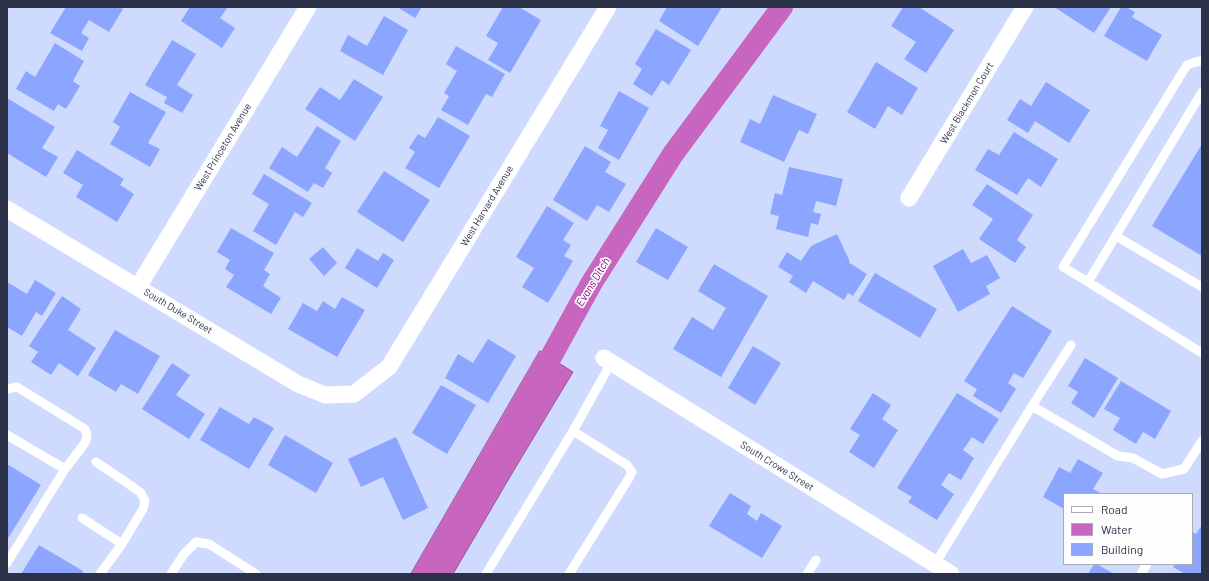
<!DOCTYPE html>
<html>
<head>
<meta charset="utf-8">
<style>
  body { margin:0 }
  #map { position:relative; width:1209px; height:581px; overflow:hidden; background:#cfdbfe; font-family:Barlow,sans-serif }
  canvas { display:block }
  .frame { position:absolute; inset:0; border:8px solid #2b3248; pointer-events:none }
  .legend { position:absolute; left:1063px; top:493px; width:130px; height:72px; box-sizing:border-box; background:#fdfdfd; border:1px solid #a9acb5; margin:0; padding:5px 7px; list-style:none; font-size:12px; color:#2b3248 }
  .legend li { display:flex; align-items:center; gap:8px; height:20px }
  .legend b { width:20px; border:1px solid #a9acb5 }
</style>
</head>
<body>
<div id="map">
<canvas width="1209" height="581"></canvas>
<div class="frame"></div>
<ul class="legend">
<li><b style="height:5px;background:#fff"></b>Road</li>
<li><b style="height:11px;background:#c865be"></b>Water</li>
<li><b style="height:11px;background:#8ca5ff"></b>Building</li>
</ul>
</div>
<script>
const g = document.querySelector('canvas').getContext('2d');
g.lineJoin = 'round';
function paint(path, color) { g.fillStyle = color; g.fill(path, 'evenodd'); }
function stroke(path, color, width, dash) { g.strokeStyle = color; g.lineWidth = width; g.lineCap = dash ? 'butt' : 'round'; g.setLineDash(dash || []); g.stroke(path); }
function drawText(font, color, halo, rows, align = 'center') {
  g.font = font + ' Barlow,sans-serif'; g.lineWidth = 3.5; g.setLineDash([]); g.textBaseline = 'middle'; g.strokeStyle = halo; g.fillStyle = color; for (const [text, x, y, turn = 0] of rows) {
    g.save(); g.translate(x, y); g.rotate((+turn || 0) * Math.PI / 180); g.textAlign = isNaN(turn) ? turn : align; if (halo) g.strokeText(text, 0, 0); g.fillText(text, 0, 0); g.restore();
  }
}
const water = new Path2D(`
  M540,351l33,21 -59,98 -61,104h-42z`);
const canal = new Path2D(`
  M536,384l55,-100 82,-130 109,-147`);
const building = new Path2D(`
  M66,7h53l4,2 -14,23 -20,-12 -8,13 8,5 -7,13 -32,-18z
  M190,7h38l-8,11 15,10 -13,20 -41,-27z
  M397,7h25l-7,11z
  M503,7h16l22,13 -31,53 -22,-13 10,-17 -12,-7z
  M667,7h55l-24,39 -39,-25z
  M903,7h16l35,23 -28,43 -22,-14 12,-17 -25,-16z
  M1054,7h57l-17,26z
  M1121,7h5l9,5 -3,5 30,18 -15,26 -43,-25z
  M384,16l24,14 -25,45 -43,-24 8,-16 19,11z
  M656,29l35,21 -22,35 -7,-5 -10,16 -19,-12 9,-15 -7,-5z
  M172,40l24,14 -19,31 16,10 -11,18 -18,-10 3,-6 -22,-12z
  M55,43l29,18 -11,20 7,5 -14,23 -8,-5 -4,7 -38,-22 10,-18 9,6z
  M456,46l49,28 -13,23 -6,-3 -18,31 -27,-15 8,-14 -5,-3 13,-22 -11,-7z
  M876,62l42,26 -16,27 -14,-9 -13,23 -28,-17z
  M354,79l29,18 -28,44 -50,-32 15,-22 20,13z
  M1046,82l44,28 -21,33 -34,-22 -7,12 -21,-13 13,-21 11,7z
  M619,91l30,17 -30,52 -21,-12 10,-18 -8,-4z
  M130,92l36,20 -18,31 12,6 -10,18 -40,-23 10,-17 -7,-5z
  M773,95l44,19 -9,20 -9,-4 -15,32 -44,-20 10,-23 10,5z
  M7,98l48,29 -13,21 16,9 -12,20 -39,-24z
  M438,117l32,19 -31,52 -34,-20 10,-16 -6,-4 9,-14 7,4z
  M317,126l24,15 -16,27 7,5 -9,15 -9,-5 -6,9 -39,-24 13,-21 15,10z
  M1014,132l44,27 -17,28 -13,-9 -11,17 -42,-25 13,-21 11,6z
  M1202,144v112l-50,-30z
  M585,146l26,16 -6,10 21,12 -17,28 -12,-7 -10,16 -34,-21z
  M77,150l47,29 -4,6 14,9 -17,28 -41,-25 7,-12 -20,-12z
  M789,167l54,12 -7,27 -20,-5 -3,11 8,2 -3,11 -7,-2 -3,14 -32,-8 3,-13 -9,-2 5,-21 7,2z
  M384,171l46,29 -27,42 -46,-30z
  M264,174l48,29 -9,14 -8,-5 -19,33 -23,-14 16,-27 -17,-10z
  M987,184l46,31 -16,25 9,7 -11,16 -36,-24 14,-20 -21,-14z
  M547,206l27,17 -11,17 8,5 -7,11 9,5 -25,42 -26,-16 12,-19 -18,-11z
  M231,228l43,25 -10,17 6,4 -7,12 18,12 -10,16 -45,-27 8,-12 -9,-6 5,-9 -13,-8z
  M656,228l32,19 -20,33 -32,-18z
  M837,234l13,28h-2l19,12 -14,22 -5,-3 -4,7 -31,-19 -7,12 -17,-11 4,-6 -15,-9 9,-15 14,9 10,-15z
  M323,247l14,16 -13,13 -15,-17z
  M357,248l21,13 5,-8 11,7 -17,28 -32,-20z
  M963,249l8,14 16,-8 13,23 -14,8 4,8 -32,18 -25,-46z
  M714,264l54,32 -47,81 -48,-28 19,-32 21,13 13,-22 -28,-17z
  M875,273l62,36 -17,29 -62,-37z
  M35,280l21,13 -14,23 -6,-4 -14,24 -15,-9v-45l20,12z
  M62,296l19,13 -13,21 28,18 -18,28 -19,-13 -8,12 -20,-13 7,-10 -9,-6z
  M342,297l23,13 -28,47 -49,-28 15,-26 14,8 6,-10 12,8z
  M1012,306l40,25 -29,47 -9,-5 -6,10 8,6 -15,24 -28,-17 4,-7 -13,-8z
  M115,330l45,26 -22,38 -17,-10 -5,8 -28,-17z
  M488,339l28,17 -28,47 -43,-25 13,-24 15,9z
  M753,346l28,17 -26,42 -27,-17z
  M1085,358l33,20 -24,40 -23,-15 7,-11 -10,-6z
  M172,363l18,12 -14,20 29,19 -16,25 -47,-30z
  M1121,381l50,30 -16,28 -12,-7 -7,12 -23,-14 7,-12 -16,-9z
  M441,385l35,20 -29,49 -35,-21z
  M873,393l18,12 -9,14 16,11 -24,38 -25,-16 11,-17 -10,-6z
  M957,393l42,26 -16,25 -11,-7 -9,13 11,8 -13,22 -12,-7 -8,12 13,9 -17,26 -29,-18 4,-5 -15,-9z
  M220,407l29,17 5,-7 20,11 -25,41 -49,-29z
  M285,435l48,28 -17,30 -48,-28z
  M396,437l32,71 -25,12 -20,-43 -22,10 -13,-28z
  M1078,459l25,14 -10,16 9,5h-38v15l-21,-12 16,-30 11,6z
  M7,464l34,21 -34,55z
  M730,493l21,13 -4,8 10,7 4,-8 21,13 -20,32 -53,-32z
  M1202,525v49h-17l-12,-7 2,-3h17v-32l4,2z
  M39,545l44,26 -1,3h-61z
  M1094,564h3l17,10h-26z`);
const lane = new Path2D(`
  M1202,60l-15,5 -124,202 25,15 114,-190
  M1116,236l86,51
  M1088,282l114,71
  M7,389l10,-2 68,42 2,6 -2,8 -20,26
  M1032,406l86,50 15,2 29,16 22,-5 18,-28
  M573,431l38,-68
  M7,435l58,34 -58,94
  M96,462l37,25 8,6 4,8 -2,8 -21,35 -22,30
  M82,518l40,26
  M935,564l97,-158 39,-61
  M171,574l13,-20 12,-12 13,2 47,30
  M486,574l87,-143 54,34 5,7 -3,6 -60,96
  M807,574l9,-14
  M1141,574l6,-10`);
const street = new Path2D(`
  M909,198l116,-191
  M7,209l291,175 27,11 29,-1 35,-27 219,-360
  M138,287l170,-280
  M604,358l347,216`);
const streetNames = [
  ["West Blackmon Court",967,103,-59],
  ["West Princeton Avenue",223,147,-59],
  ["West Harvard Avenue",487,206,-59],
  ["South Duke Street",178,311,31],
  ["South Crowe Street",777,466,32]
];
const waterNames = [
  ["Evans Ditch",593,282,-59]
];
paint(water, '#c865be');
stroke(water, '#99569b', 1);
stroke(canal, '#c865be', 22);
paint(building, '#8ca5ff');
stroke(lane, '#fff', 9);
stroke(street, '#fff', 17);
drawText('10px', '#2b3248', '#fdfdfd', streetNames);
drawText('italic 11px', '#870080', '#fdfdfd', waterNames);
</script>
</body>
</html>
